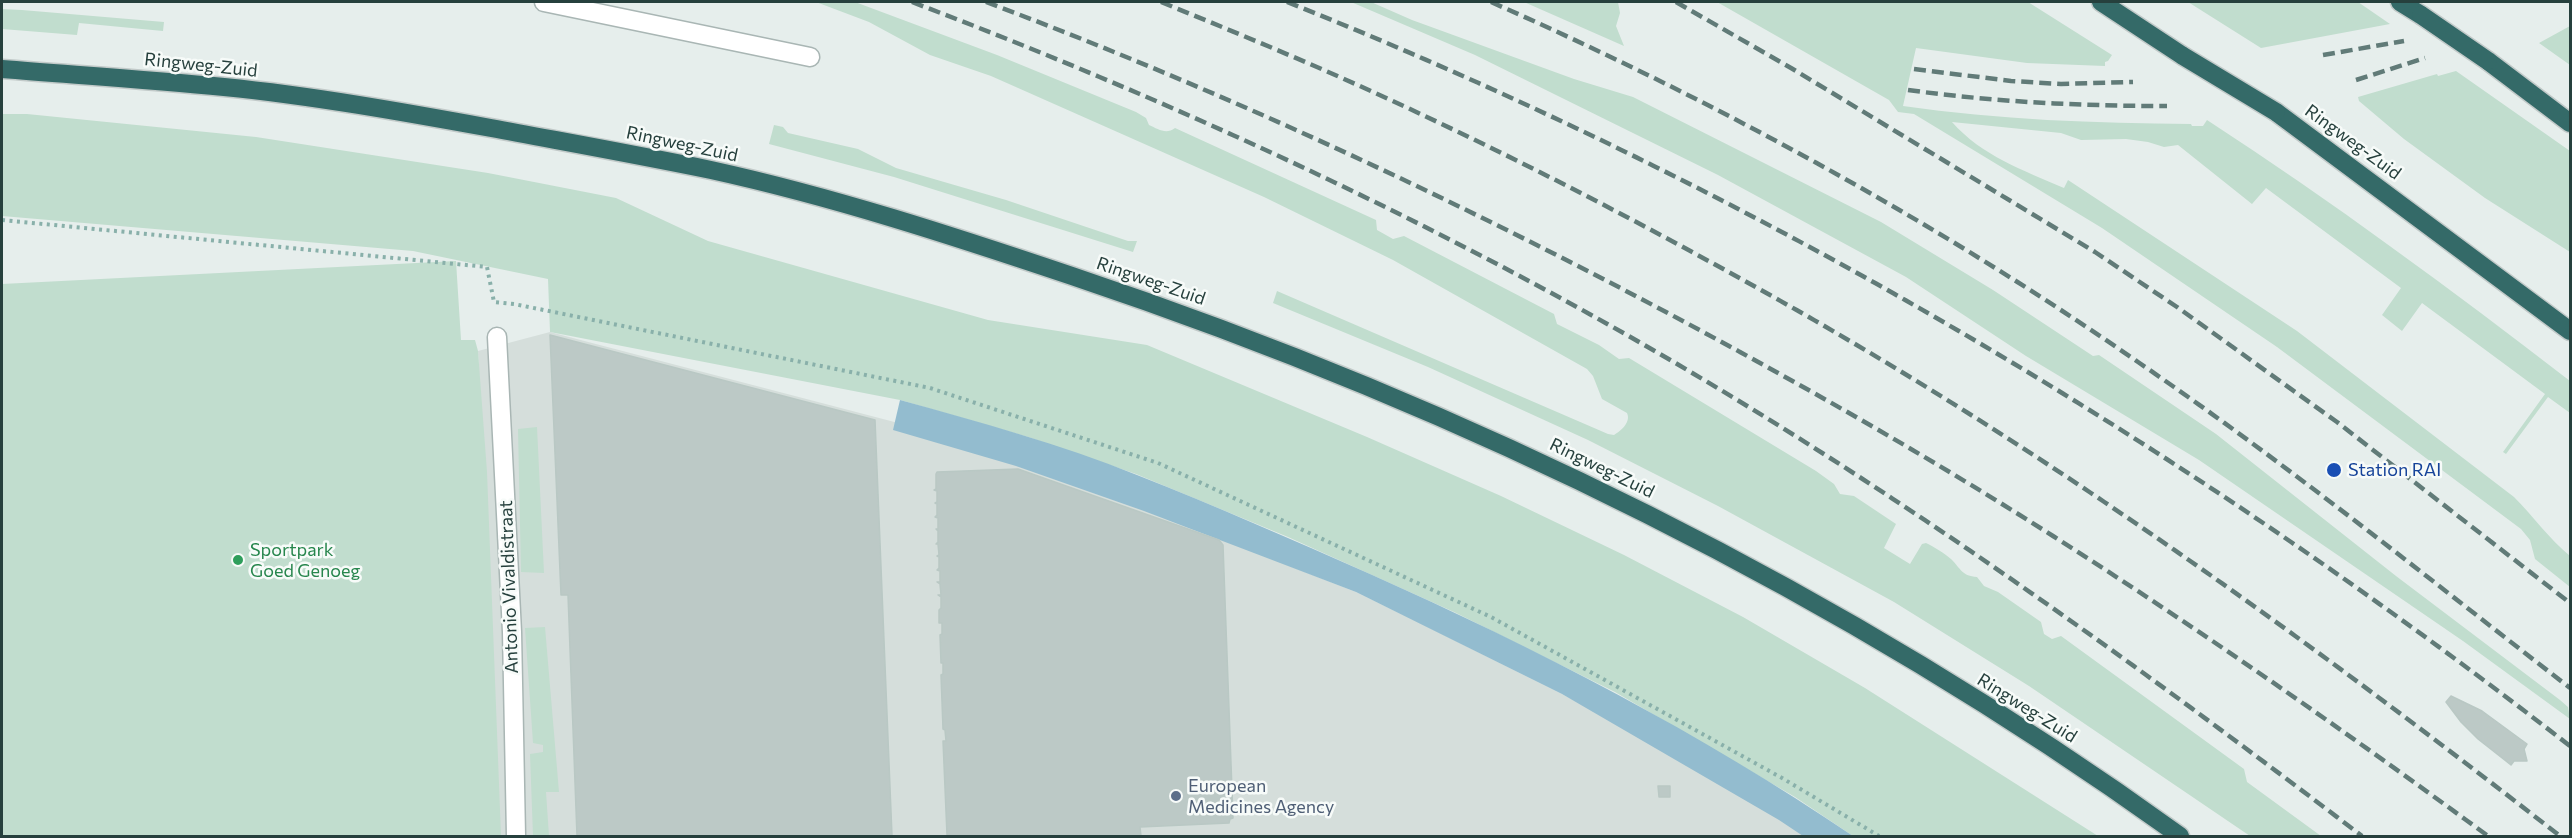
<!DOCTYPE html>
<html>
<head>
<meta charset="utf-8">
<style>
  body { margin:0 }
  #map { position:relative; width:2572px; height:838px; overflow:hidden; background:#e6eeec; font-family:Commissioner,sans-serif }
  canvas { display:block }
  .frame { position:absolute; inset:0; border:3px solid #26403d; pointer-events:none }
</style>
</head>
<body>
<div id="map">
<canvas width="2572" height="838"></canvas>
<div class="frame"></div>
</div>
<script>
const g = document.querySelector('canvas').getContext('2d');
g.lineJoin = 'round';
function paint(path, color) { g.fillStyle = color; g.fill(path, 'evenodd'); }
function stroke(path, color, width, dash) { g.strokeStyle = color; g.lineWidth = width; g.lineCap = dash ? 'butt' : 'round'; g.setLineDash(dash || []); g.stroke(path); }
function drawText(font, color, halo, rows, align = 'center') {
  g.font = font + ' Commissioner,sans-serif'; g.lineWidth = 5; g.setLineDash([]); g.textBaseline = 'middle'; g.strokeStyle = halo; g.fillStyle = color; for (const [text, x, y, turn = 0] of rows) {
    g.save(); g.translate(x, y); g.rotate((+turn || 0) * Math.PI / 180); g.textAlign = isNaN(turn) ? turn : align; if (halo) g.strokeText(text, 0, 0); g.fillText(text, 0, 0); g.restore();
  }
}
const built = new Path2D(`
  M550,332l398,104 191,62 143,65 74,29 74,36 132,66 264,142h-1326l-22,-485z`);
const green = new Path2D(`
  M816,2h39l142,53 139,57 10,6 3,7c9,4 17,10 26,3l201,92 1,10 16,9 11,-3 150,78 3,10 42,21 20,14 10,-1 187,113 18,13 6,10 14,2 42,28 -12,24 26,16 12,-20 4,-1c8,4 18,10 25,16 10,10 11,17 26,18l7,9 14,6 43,30 3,12 8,5 9,-3 183,133 3,13 74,54h-71l-221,-150 -135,-84 -176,-96 -130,-66 -160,-73 -155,-64 4,-12 331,143 6,1c8,-5 17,-13 13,-22l-25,-14 -9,-23 -6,-7 -194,-109 -129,-63 -273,-121 -61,-21 -61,-33z
  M1351,2h20l41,18 162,59 59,18 248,125 112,68 100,66 6,-1 117,79 180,142 164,124 8,7 2,12 -107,-78 -264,-181 -173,-104 -120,-79 -188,-102 -243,-120z
  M1524,2h94l2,11 -4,13 8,20z
  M1717,2h311l84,53 -4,6 -3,1v4l-78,-3 -111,-15 -13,58c96,14 192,17 288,18l1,2h11l4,-6c126,82 245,170 363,261v32l-22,-16 -42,57 -3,-2 42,-58 -123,-91 -20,28 -20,-16 19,-27 -135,-100 -14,16 -74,-59 -14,2 -16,-5 -22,-3 -45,1 -20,-7 -109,-11c30,34 71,48 112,66l4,-8 229,151 217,166c19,19 35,42 56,59v31l-35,-28 -5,-19 -9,-11 -244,-182 -175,-119 -188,-114 -16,-2 -9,-12z
  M2188,2h170l32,22 -129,24z
  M2,9l20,1 142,12 -1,9 -84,-8 -2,12 -75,-6z
  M2570,26v39l-31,-22z
  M2456,71l114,80v101l-85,-54 -81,-59 -45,-38 -1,-4 79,-23 1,2z
  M2,114h25l229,23 232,36 128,25 92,43 280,79 159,25 220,92 134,59 123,59 119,62 122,71 233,148h-245l-58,-39 -180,-105 -161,-80 -166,-75 -152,-63 -108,-37 -128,-37 -350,-68 -2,-53 -135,-28 -411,-35z
  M774,125l9,2 5,6 70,16 38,19 110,32 122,41h9l-4,11 -239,-75 -125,-33z
  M456,261l5,79h14l3,11 9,121 14,364h-499v-552z
  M537,427l7,146 -23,-1 -3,-143z
  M545,627l14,165h-13l3,44h-16l-3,-82 13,-2v-7l-10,-2 -8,-115z`);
const water = new Path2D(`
  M900,400c80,22 160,44 237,75 79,31 156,65 233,99 168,75 331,159 483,262h-50l-24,-16 -217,-126 -206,-102 -212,-81 -128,-45 -123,-36z`);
const building = new Path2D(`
  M550,335l325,85 17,416h-315l-9,-241h-7z
  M1018,469l201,71 4,5 10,273 -3,1 -1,4 -89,4 1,9 -194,-1 -4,-94h3l-1,-11 -2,-1 -2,-54 2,-1v-11h-2l-1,-28 2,-1v-11h-3v-13l2,-2v-11l-3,-2h3l-1,-11 -3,-2h3v-11l-3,-1 2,-2v-11l-2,-1 2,-1 -1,-11h-2l2,-2v-11l-2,-2h2v-11l-3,-1 2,-2v-11l-2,-1 2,-1v-11l-3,-1 2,-1v-15l1,-2z
  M2451,696l31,15 45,33 -3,5 3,12h-13l-3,4 -33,-26 -17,-17 -15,-20z
  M1658,786h12v11h-11z`);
const path = new Path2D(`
  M2,220l485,47 7,35 20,2 416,84 228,75 333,154 291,161 97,58`);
const service = new Path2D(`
  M544,2l266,55`);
const minor = new Path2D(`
  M497,337l15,295 4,204`);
const motorway = new Path2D(`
  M2101,2l82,54
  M2400,2l21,13
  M2488,61l82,62
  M2,69c74,6 148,11 222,18 90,9 179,25 267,41 74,14 147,27 220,42 123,27 242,66 361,106 394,132 771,317 1108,560
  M2276,112l294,219`);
const rail = new Path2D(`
  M912,2c258,98 508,213 748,352 246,143 476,310 702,482
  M986,2c259,97 511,217 754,350 106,58 211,119 313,184 149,95 293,196 435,300
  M1161,2c71,29 142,58 212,90 132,60 261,127 388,198 282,157 545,348 799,546
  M1287,2c461,183 892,440 1283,744
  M1491,2c225,99 445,220 647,360 149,102 290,216 432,326
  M1676,2l115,66 304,184 82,55 160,115 233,181
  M2323,55l81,-14
  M1914,69l97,12 50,3 72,-2
  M2356,80l69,-22
  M1908,90c87,12 172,16 259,16`);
const motorwayBridge = new Path2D(`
  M2421,15l67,46
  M2183,56l93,56`);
const markers = [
  [2334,470,8,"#1a4fb4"],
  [238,560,6,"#2e9e5b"],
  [1176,796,6,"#5c6f8a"]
];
const streetNames = [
  ["Ringweg-Zuid",201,65,6],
  ["Ringweg-Zuid",2353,142,36],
  ["Ringweg-Zuid",682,144,12],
  ["Ringweg-Zuid",1151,281,19],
  ["Ringweg-Zuid",1602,468,26],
  ["Antonio Vivaldistraat",509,587,-92],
  ["Ringweg-Zuid",2027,708,32]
];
const transitNames = [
  ["Station RAI",2348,470]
];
const leisureNames = [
  ["Sportpark",250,550],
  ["Goed Genoeg",250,571]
];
const serviceNames = [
  ["European",1188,786],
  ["Medicines Agency",1188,807]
];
paint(built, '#d5dedb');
paint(green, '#c1ddce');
paint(water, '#93bccf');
paint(building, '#bcc9c6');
stroke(building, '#b9c8c4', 1.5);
stroke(service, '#a9b6b4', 21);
stroke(minor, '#a9b6b4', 21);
stroke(motorway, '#c2cac9', 21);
stroke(path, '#89b0aa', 4, [3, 4.5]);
stroke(service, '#fff', 18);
stroke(minor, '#fff', 18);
stroke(motorway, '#346a68', 18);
stroke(rail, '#617b78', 4.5, [12, 6]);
stroke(motorwayBridge, '#c2cac9', 21, []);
stroke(motorwayBridge, '#346a68', 18);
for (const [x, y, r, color] of markers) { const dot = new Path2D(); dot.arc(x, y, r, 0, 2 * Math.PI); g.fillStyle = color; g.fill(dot); stroke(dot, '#f7fbf9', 2); }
drawText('18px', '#26403d', '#f7fbf9', streetNames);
drawText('18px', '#164399', '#f7fbf9', transitNames, 'left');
drawText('18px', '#27864d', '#f7fbf9', leisureNames, 'left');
drawText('18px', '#4e5e75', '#f7fbf9', serviceNames, 'left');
</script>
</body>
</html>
